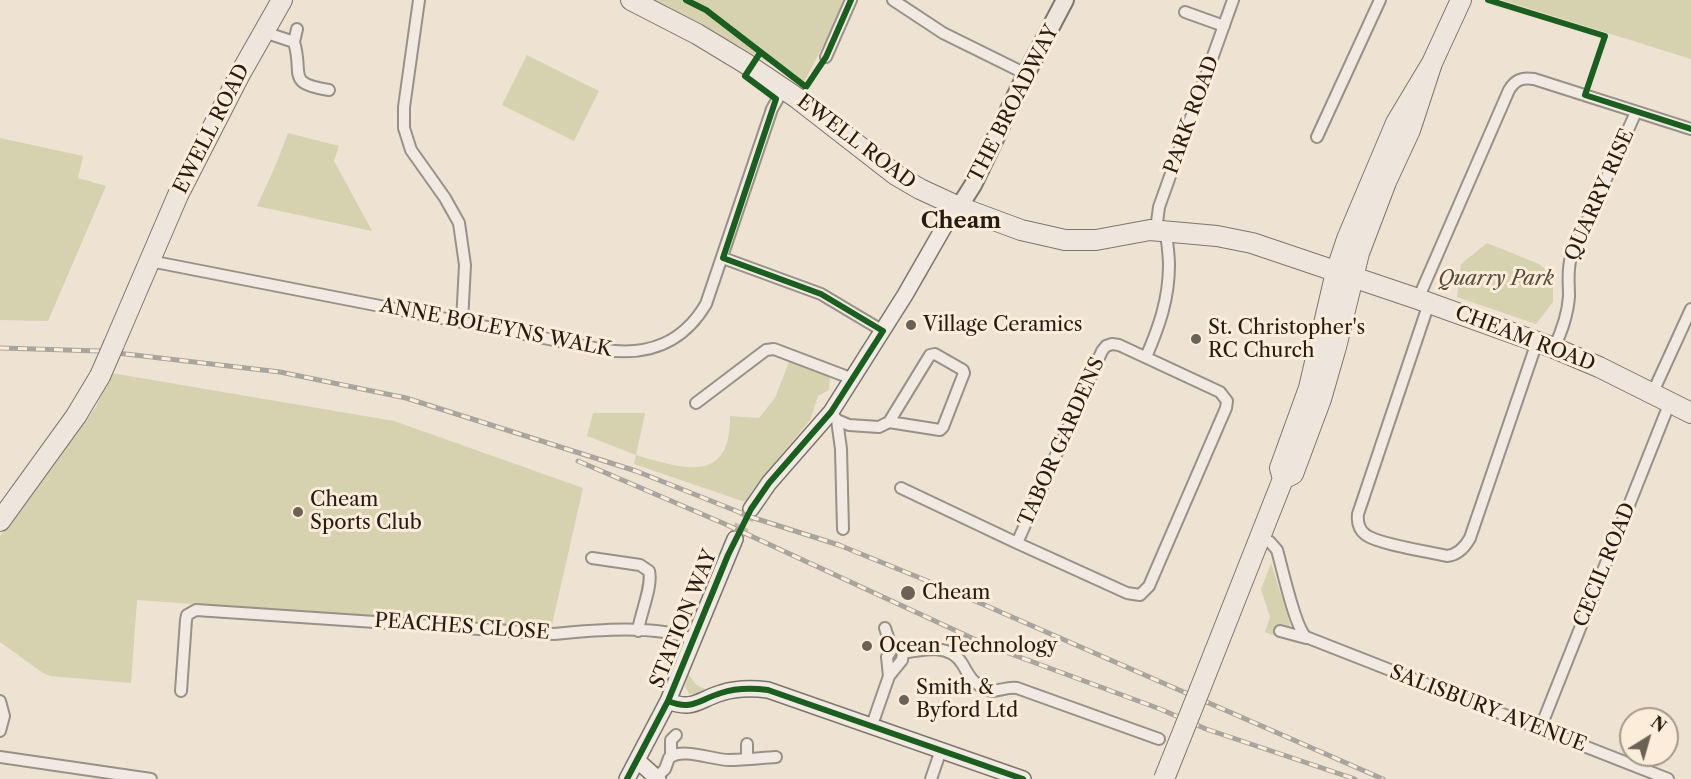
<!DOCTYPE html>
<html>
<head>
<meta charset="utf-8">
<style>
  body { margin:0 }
  #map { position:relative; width:1691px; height:779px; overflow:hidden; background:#eee2d2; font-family:"Libre Caslon Text",serif }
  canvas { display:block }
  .north { position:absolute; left:1619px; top:707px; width:60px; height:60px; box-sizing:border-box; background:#fcedda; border:2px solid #a6998b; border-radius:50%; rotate:37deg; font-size:16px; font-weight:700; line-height:24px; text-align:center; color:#261c14 }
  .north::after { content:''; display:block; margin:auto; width:21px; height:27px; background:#6c6156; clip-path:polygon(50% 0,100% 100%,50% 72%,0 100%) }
</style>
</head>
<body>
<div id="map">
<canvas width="1691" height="779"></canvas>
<div class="north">N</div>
</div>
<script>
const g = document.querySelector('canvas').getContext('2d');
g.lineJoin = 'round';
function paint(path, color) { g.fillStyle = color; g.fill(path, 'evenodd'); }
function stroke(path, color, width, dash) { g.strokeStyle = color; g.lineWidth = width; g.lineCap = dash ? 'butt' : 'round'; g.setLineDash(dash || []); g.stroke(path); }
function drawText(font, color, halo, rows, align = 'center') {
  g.font = font + ' "Libre Caslon Text",serif'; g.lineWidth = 6; g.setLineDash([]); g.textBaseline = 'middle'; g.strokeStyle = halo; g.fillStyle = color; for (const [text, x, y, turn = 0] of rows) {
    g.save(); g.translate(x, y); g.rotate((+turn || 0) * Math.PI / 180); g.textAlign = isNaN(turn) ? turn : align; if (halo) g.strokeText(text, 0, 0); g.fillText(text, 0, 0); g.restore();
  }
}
const green = new Path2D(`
  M647,0h200l-43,82 -91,-50z
  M1502,0h189v59z
  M527,55l72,36 -25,50 -72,-36z
  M288,133l51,13 -5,15 38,70 -115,-25 20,-44z
  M0,138l83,18 -5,22 28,8 -58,135 -48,-1z
  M1487,243l52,21 14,11v27l-17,22 -79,-27 4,-33z
  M789,362l41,13 -1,15 -11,6 -8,24 -59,72 -3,11 -114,-39 2,-9 -49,-19 6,-23h52l-9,42c47,14 95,30 94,-39l29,2 16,-20z
  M111,373l283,48 189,67 -32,141 -414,-29 -6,83 -80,-7 -8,-3 -43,-31v-106l96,-129z
  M1271,563l19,61 -2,3 -10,-1 -3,10 -10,-4 5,-15 -9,-28z
  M688,673c5,8 8,14 18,16l-12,5h-5l-4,-8z`);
const secondaryTunnel = new Path2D(`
  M735,539l16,-30`);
const street = new Path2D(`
  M419,0l-15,107v21l7,22 34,48 14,25 6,42 -3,57
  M893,0l50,33 83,41
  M1185,12l39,14
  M264,32l30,10c10,33 -9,41 35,48
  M294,42l3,-13
  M826,57l25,-57
  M1317,137l63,-137
  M1156,230l3,-23 74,-207
  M723,258l98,36 62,37
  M150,261l455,89c44,6 78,-7 101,-46l66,-195 12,-21
  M1418,299l91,-209c6,-10 13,-13 25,-11l157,50
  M1429,303l-71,211c-1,9 1,16 8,21 12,9 64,17 81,21 10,-1 18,-9 23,-18l67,-196
  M1112,344l7,1 101,47 7,9 -1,7 -77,178 -9,9 -13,-2 -110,-50 85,-192 4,-5z
  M1554,348c7,-15 14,-35 15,-52 0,-14 -2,-25 2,-39l65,-145
  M1146,357c13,-30 23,-58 23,-92 0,-11 -2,-22 -3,-34
  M1653,392l38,-83
  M696,403l70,-53 8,-1 79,30
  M831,412l6,8 12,5 30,2 10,-5 51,8 3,-3 21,-54 -1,-3 -28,-16 -5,1 -41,67
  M837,420l4,29 2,80
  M901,488l116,55
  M1260,537l10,5 7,8c5,17 18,78 29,87l362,142
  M592,558l48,7 9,6c4,15 -9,43 -11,60
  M885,628l7,21
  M1280,631l26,7
  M903,653c20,-4 48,-10 60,12 6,11 10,18 22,24 12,5 20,-3 32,-1l142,51
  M889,676l13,-16 1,-7
  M181,691l5,-71 1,-5 9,-5 358,24c39,-4 104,-10 140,6
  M0,701l4,15 -4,15
  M872,725l17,-49 -2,-19 5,-8
  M1540,729l130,-327
  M671,755v-15l5,-5
  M0,757l151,22
  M747,759v-15
  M657,777l8,-8 4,-11c14,-11 43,2 60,2 15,0 31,-2 47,-3
  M931,779l10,-29`);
const secondary = new Path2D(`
  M751,509l18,-26 62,-71 74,-117 39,-68 15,-20
  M668,701c25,10 30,-1 53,-8 15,-5 31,-5 47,-3l255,89
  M638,761l20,18
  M627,779l41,-78 67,-162`);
const primary = new Path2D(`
  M959,207l14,-22 53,-111 39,-74`);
const highway = new Path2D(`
  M631,0l66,34 48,29 52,35 99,77 24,14 39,18 62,23 44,10h31l54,-10 67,6 35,7 166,56 136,49 45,19 92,46
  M114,344l64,-149 62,-121 42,-74
  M1283,479l10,-5 28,-75 15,-52 23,-94 27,-71 24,-52 22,-67 29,-63
  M0,521l76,-105 24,-40
  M1200,689l83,-210 -3,-11 29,-80 27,-116 11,-33 49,-116 36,-60`);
const rail = new Path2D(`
  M0,348l100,3 180,21 126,26 230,73 118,47 85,27 118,48 426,186
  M578,461l147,63 262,121 173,64 46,20 149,50`);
const highwayBridge = new Path2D(`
  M100,376l14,-32
  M1164,779l36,-90`);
const cycleway = new Path2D(`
  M686,0l20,10 100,77 20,-30 25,-57
  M1488,0l117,36 -20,59 106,34
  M668,701c25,10 30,-1 53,-8 15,-5 31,-5 47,-3l255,89
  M627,779l41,-78 60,-146 23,-46 18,-26 62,-71 52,-81 -62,-37 -98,-36 53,-159 -31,-23 15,-23`);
const markers = [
  [911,325,6,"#6c6156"],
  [1196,339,6,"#6c6156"],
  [298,512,6,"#6c6156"],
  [908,593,8,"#6c6156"],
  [867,646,6,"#6c6156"],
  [904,700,6,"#6c6156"]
];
const streetNames = [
  ["THE BROADWAY",1014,104,-63],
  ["PARK ROAD",1192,115,-70],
  ["EWELL ROAD",212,129,-63],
  ["EWELL ROAD",856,142,37],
  ["QUARRY RISE",1600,195,-66],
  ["ANNE BOLEYNS WALK",496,328,11],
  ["CHEAM ROAD",1525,339,21],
  ["TABOR GARDENS",1062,442,-66],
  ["CECIL ROAD",1605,565,-68],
  ["STATION WAY",684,619,-68],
  ["PEACHES CLOSE",462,627,4],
  ["SALISBURY AVENUE",1488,709,21]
];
const parkNames = [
  ["Quarry Park",1496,279]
];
const poiNames = [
  ["Village Ceramics",923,325],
  ["St. Christopher's",1208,328],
  ["RC Church",1208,351],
  ["Cheam",310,500],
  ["Sports Club",310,523],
  ["Cheam",922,593],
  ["Ocean Technology",879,646],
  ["Smith &",916,688],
  ["Byford Ltd",916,711]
];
const quarterNames = [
  ["Cheam",961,222]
];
paint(green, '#d6d1af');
stroke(secondaryTunnel, '#c6baac', 15, [15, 8]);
stroke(street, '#989187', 14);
stroke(secondary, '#7d766d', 18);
stroke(primary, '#7d766d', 20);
stroke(highway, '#7d766d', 22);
stroke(street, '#f1eae2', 10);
stroke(secondary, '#f1eae2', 15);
stroke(primary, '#eee6dd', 16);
stroke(highway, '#eee6dd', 20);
stroke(rail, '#a9a49d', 5);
stroke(rail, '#fcedda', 3, [9]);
stroke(highwayBridge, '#7d766d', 22, []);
stroke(highwayBridge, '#eee6dd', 20);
stroke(cycleway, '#1b5e20', 6);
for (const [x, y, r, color] of markers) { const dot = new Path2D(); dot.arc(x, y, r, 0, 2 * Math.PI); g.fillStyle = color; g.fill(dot); stroke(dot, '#fcedda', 2); }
drawText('20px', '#261c14', '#fcedda', streetNames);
drawText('italic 20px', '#554e3a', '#fcedda', parkNames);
drawText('20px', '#261c14', '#fcedda', poiNames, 'left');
drawText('bold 22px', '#261c14', '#fcedda', quarterNames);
</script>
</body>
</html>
